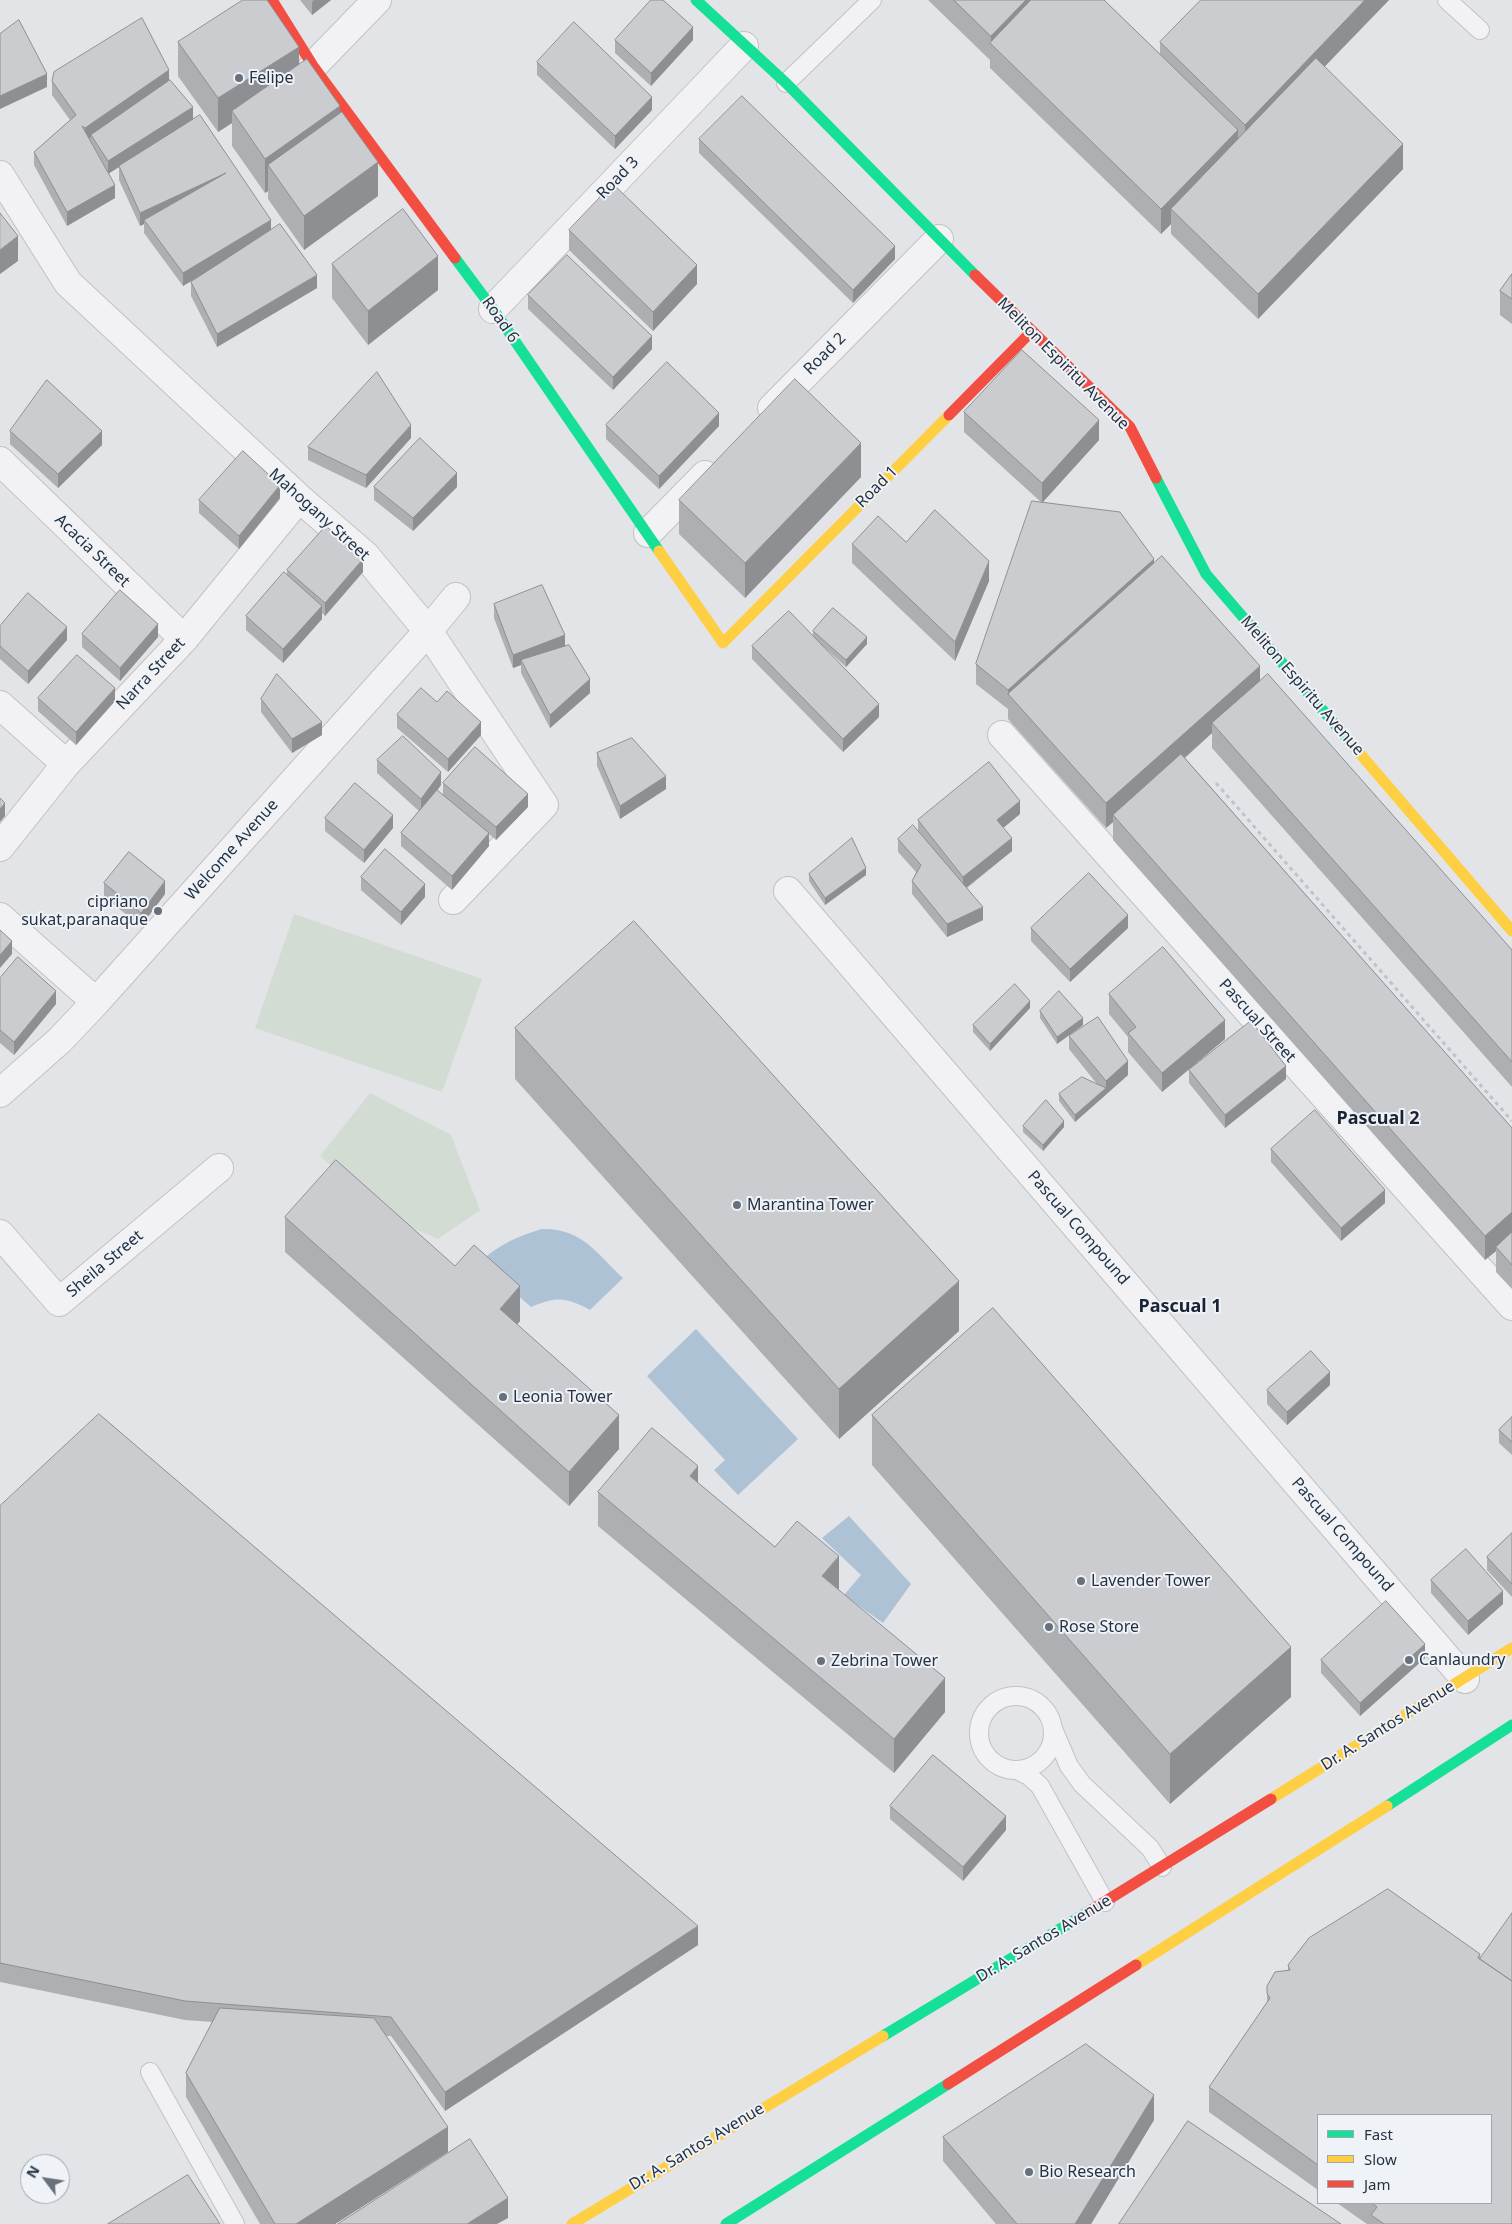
<!DOCTYPE html>
<html>
<head>
<meta charset="utf-8">
<style>
  body { margin:0 }
  #map { position:relative; width:1512px; height:2224px; overflow:hidden; background:#e2e4e7; font-family:"Noto Sans",sans-serif }
  canvas { display:block }
  .legend { position:absolute; left:1317px; top:2114px; width:175px; height:90px; box-sizing:border-box; background:#eff3f7; border:1px solid #9fa6af; margin:0; padding:6px 9px; list-style:none; font-size:15px; color:#263243 }
  .legend li { display:flex; align-items:center; gap:10px; height:25px }
  .legend b { width:25px; border:1px solid #9fa6af }
  .north { position:absolute; left:20px; top:2154px; width:50px; height:50px; box-sizing:border-box; background:#eff3f7; border:1px solid #9fa6af; border-radius:50%; rotate:301deg; font-size:14px; font-weight:700; line-height:20px; text-align:center; color:#263243 }
  .north::after { content:''; display:block; margin:auto; width:18px; height:22px; background:#68707c; clip-path:polygon(50% 0,100% 100%,50% 72%,0 100%) }
</style>
</head>
<body>
<div id="map">
<canvas width="1512" height="2224"></canvas>
<ul class="legend">
<li><b style="height:6px;background:#16e098"></b>Fast</li>
<li><b style="height:6px;background:#ffcf43"></b>Slow</li>
<li><b style="height:6px;background:#f24e42"></b>Jam</li>
</ul>
<div class="north">N</div>
</div>
<script>
const g = document.querySelector('canvas').getContext('2d');
g.lineJoin = 'round';
function paint(path, color) { g.fillStyle = color; g.fill(path, 'evenodd'); }
function stroke(path, color, width, dash) { g.strokeStyle = color; g.lineWidth = width; g.lineCap = dash ? 'butt' : 'round'; g.setLineDash(dash || []); g.stroke(path); }
function drawText(font, color, halo, rows, align = 'center') {
  g.font = font + ' "Noto Sans",sans-serif'; g.lineWidth = 4; g.setLineDash([]); g.textBaseline = 'middle'; g.strokeStyle = halo; g.fillStyle = color; for (const [text, x, y, turn = 0] of rows) {
    g.save(); g.translate(x, y); g.rotate((+turn || 0) * Math.PI / 180); g.textAlign = isNaN(turn) ? turn : align; if (halo) g.strokeText(text, 0, 0); g.fillText(text, 0, 0); g.restore();
  }
}
const green = new Path2D(`
  M294,914l188,65 -40,113 -187,-64z
  M370,1093l81,42 29,75 -42,29 -40,-17 -78,-66z`);
const water = new Path2D(`
  M542,1229c40,-1 54,24 81,49l-33,32c-23,-13 -34,-14 -59,-3l-51,-45c18,-17 38,-26 62,-33z
  M696,1329l102,110 -60,56 -24,-25 11,-10 -78,-84z
  M849,1516l62,68 -28,39 -39,-28 17,-20 -39,-37z`);
const path = new Path2D(`
  M1216,783l296,338`);
const lane = new Path2D(`
  M1447,0l33,30
  M786,83l86,-83
  M979 1733a37 37 0 1 1 74 0a37 37 0 1 1-74 0Z
  M1054,1731l15,35 13,18 68,64 12,19
  M1017,1770l12,6 11,10 65,116
  M150,2072l85,152`);
const street = new Path2D(`
  M313,66l64,-66
  M0,175l68,108 231,215 66,57 63,76 116,174 -91,95
  M493,309l251,-263
  M772,408l167,-169
  M0,461l184,178
  M648,533l57,-58
  M0,705l66,59
  M1002,735l510,571
  M0,847l66,-83 118,-125 115,-141
  M788,891l677,788
  M0,917l96,85
  M0,1093l60,-53 36,-38 332,-371 28,-34
  M0,1234l59,68 160,-134`);
const fast = new Path2D(`
  M696,0l90,83 189,192
  M455,258l38,51 166,242
  M1156,478l50,96 144,168
  M1387,1806l125,-81
  M883,2036l205,-124
  M726,2224l222,-140`);
const slow = new Path2D(`
  M659,551l64,92 226,-228
  M1350,742l162,189
  M1271,1799l241,-151
  M1136,1965l251,-159
  M572,2224l311,-188`);
const jam = new Path2D(`
  M272,0l41,66 142,192
  M975,275l155,152 26,51
  M949,415l82,-83
  M1088,1912l183,-113
  M948,2084l188,-119`);
const wall = new Path2D(`
  M300,0h31l-19,15z
  M928,0h176l56,54v-12l229,-42 -65,67 79,102 -145,150 -87,-85v-10l-10,10 -171,-166v-8z
  M615,40h78l-42,46 -36,-33z
  M178,42l121,22 41,49 38,83 -74,54 -36,-51v-8l-3,2 -33,-47v-23l-14,9 -40,-56z
  M537,62l115,48 -37,39 -78,-74z
  M52,81h117l24,38 78,111 46,58 -100,59 -26,-51v-14l22,-14 -30,18 -39,-53v-9l-4,2 -21,-46v-13l-10,6 6,25 -48,28 -33,-61v-13l36,-32 -18,-25z
  M699,139l196,120 -42,44 -154,-150z
  M569,230l128,54 -44,47 -84,-81z
  M332,264l106,26 -70,55 -36,-47z
  M1512,274v50l-12,-9v-24z
  M528,295l124,54 -39,41 -85,-81z
  M964,412l135,28 -57,63 -78,-71z
  M606,425l113,1 -60,63 -53,-50z
  M10,431l92,14 -44,43 -48,-44z
  M411,438l-45,50 -58,-28v-13z
  M861,477l-116,121 -66,-64v-34z
  M374,487h83l-44,44 -39,-31z
  M280,498l-41,51 -40,-36v-13z
  M906,542l83,39 -34,80 -103,-98v-19z
  M1154,563l106,118 252,269v137l-300,-339v-15l-27,25 327,370v161l-16,-17v-21l-11,9 -372,-420v-18l-7,6 -98,-109v-10l-32,-25v-20z
  M287,570l76,2 -38,44 -3,-3v6l-39,44 -37,-33v-14l41,-41z
  M494,604l71,42 25,47 -40,35 -29,-55v-8l-8,3 -19,-50z
  M0,626l67,14 -39,44 -28,-25z
  M813,631l54,13 -21,23 -24,-22 57,72 -36,35 -91,-93v-13l61,-10z
  M82,634l76,3 -38,44 -38,-34z
  M38,698l77,3 -39,44 -38,-34z
  M261,699l61,36 -30,18 -31,-41z
  M437,702l44,33 -33,37 -51,-44v-13z
  M597,753l69,36 -46,30 -23,-53z
  M377,760l64,25 -4,5 6,5v-12l85,24 -32,33 -7,-6v12l-37,44 -51,-44v-13l18,-22 -42,-38z
  M1020,814l-17,14 9,23 -45,37 16,32 -36,17 -35,-43v-13l4,-9 -18,-20v-13l20,-9v-10z
  M325,818l68,10 -29,35 -39,-32z
  M809,874l57,1 -41,30 -16,-24z
  M361,877l64,20 -24,28 -40,-35z
  M104,883l61,11 -24,32 -37,-29z
  M1031,928h97l-58,54 -39,-41z
  M0,978l56,26 -42,51 -14,-12z
  M1109,994l116,45 -63,53 -34,-40v-15l-19,-23z
  M1030,1008l-40,43 -17,-19v-7z
  M1040,1011l43,14 -26,19 -17,-26z
  M515,1028l444,303 -120,108 -324,-360z
  M1069,1036l59,39 -53,47 -16,-21v-7l38,-10 -28,-35z
  M1189,1070l97,9 -61,49 -36,-45z
  M1023,1126l41,1 -21,24 -20,-19z
  M1271,1149l114,54 -44,38 -70,-79z
  M285,1217l170,49 65,55 -3,3 102,125 -50,57 -284,-254z
  M1330,1385l-43,40 -20,-21v-14z
  M872,1415l419,282 -121,107 -298,-339z
  M1512,1417v38l-13,-12v-13z
  M698,1483l77,64 170,165 -51,61 -296,-247v-34z
  M0,1506l698,439 -253,166 -54,-75h-5l62,116 -113,72h-75l-74,-127v-24l27,-51 -28,-2 -185,-38z
  M1512,1533v64l-25,-27v-13z
  M1431,1580l72,24 -35,31 -37,-42z
  M1425,1658l-65,58 -39,-43v-13z
  M890,1806l116,24 -43,51 -73,-62z
  M1480,1954l32,270h-145l-30,-21h154l-173,-88v75l-109,-78v-25l58,-84v-17l21,-16v-5z
  M1154,2120l-63,104h-95l-53,-63v-24z`);
const shadedWall = new Path2D(`
  M314,0h17l-19,15v-13z
  M1026,0h24l-59,44v-8z
  M1365,0h24l-144,149v-24z
  M693,27v13l-42,46v-13z
  M299,47v34l-67,30v12l-14,9v-34z
  M169,70v14l-78,51v2l-6,4v-13z
  M47,74v13l-47,22v-13z
  M652,97v13l-37,39v-13z
  M340,106v34l-72,25v26l-3,2v-34z
  M193,107v13l-85,54v-13z
  M1238,130v25l-67,54v15l-10,10v-25z
  M1403,144v25l-145,150v-25z
  M378,162v34l-74,54v-34z
  M226,173l-82,47v4l-4,2v-13z
  M115,185v13l-48,28v-14z
  M271,220v13l-88,53v-13z
  M18,236v25l-18,13v-24z
  M895,246v13l-42,44v-13z
  M438,256v34l-70,55v-34z
  M697,265v19l-44,47v-19z
  M317,275v13l-100,59v-13z
  M652,336v13l-39,41v-13z
  M719,413v13l-60,63v-13z
  M1099,420v20l-57,63v-20z
  M411,425v13l-45,50v-13z
  M102,431v14l-44,43v-14z
  M861,443v34l-116,121v-35z
  M457,473v14l-44,44v-13z
  M280,485v13l-41,51v-13z
  M363,559v13l-38,44v-13z
  M1154,559v20l-146,115v15v-19z
  M989,561v20l-34,80v-19z
  M322,606v13l-39,44v-14z
  M158,624v13l-38,44v-13z
  M67,627v13l-39,44v-13z
  M565,635v13l-44,12v5l-8,3v-13z
  M867,637v7l-21,23v-7z
  M1260,666v24l-48,33v10l-96,86 -3,-4v7l-7,6v-25z
  M590,679v14l-40,35v-13z
  M115,688v13l-39,44v-13z
  M879,704v13l-36,35v-13z
  M322,722v13l-30,18v-14z
  M481,722v13l-33,37v-13z
  M441,772v13l-20,28v-14z
  M666,776v13l-46,30v-13z
  M528,794v13l-32,33v-13z
  M1020,801v13l-23,19v-13z
  M5,803v13l-5,6v-13z
  M393,815v13l-29,35v-13z
  M489,833v13l-37,44v-14z
  M1012,838v13l-49,39v-13z
  M866,868v7l-41,30v-7z
  M165,881v13l-24,32v-13z
  M425,884v13l-24,28v-13z
  M983,907v13l-36,17v-13z
  M1128,915v13l-58,54v-13z
  M12,941v13l-12,14v-13z
  M56,991v13l-42,51v-13z
  M1030,1001v7l-40,43v-7z
  M1083,1018v7l-26,19v-7z
  M1225,1020v19l-63,53v-19z
  M1128,1061v14l-53,47v-7l31,-27v-7z
  M1286,1066v13l-61,49v-13z
  M1064,1121v6l-21,24v-6z
  M1385,1190v13l-44,38v-13z
  M1512,1212v24l-16,11v4l-11,9v-24z
  M959,1281v50l-120,108v-50z
  M520,1286v35l-20,23v-35z
  M1330,1372v13l-43,40v-13z
  M619,1415v34l-50,57v-34z
  M698,1466v34l-8,-24z
  M839,1556v34l-17,-14z
  M1503,1591v13l-35,31v-14z
  M1425,1644v14l-65,58v-13z
  M1291,1647v50l-121,107v-50z
  M945,1678v34l-51,61v-34z
  M1006,1816v14l-43,51v-14z
  M698,1926v19l-253,166v-19z
  M1154,2095v25l-63,104h-16z
  M448,2127v25l-113,72h-39z
  M508,2198v20l-11,6h-30z`);
const building = new Path2D(`
  M243,0h24l32,47 -81,51 -40,-56z
  M651,0h12l30,27 -42,46 -36,-33z
  M954,0h72l-35,36z
  M1031,0h73l134,130 -77,79 -171,-166z
  M1201,0h164l-120,125 -85,-83z
  M142,18l27,52 -84,58 -3,-2 33,59 -48,27 -33,-60 42,-37 -24,-34 2,-9z
  M19,20l28,54 -47,22v-62z
  M574,22l78,75 -37,39 -78,-74z
  M1316,58l87,86 -145,150 -87,-85z
  M307,59l33,47 -75,53 -33,-48z
  M170,80l23,27 -85,54 -17,-26z
  M742,96l153,150 -42,44 -154,-151z
  M342,112l36,50 -74,54 -36,-51z
  M200,115l71,105 -88,53 -39,-53 82,-47 -86,40 -21,-47z
  M613,184l84,81 -44,47 -84,-82z
  M403,209l35,47 -70,55 -36,-47z
  M0,213l18,23 -18,14z
  M280,224l37,51 -100,59 -26,-52z
  M567,255l85,81 -39,41 -85,-82z
  M1512,274v25l-12,-8z
  M1022,350l77,70 -57,63 -78,-71z
  M667,362l52,51 -60,63 -53,-51z
  M377,372l34,53 -45,50 -58,-28z
  M795,379l66,64 -116,120 -66,-63z
  M47,380l55,51 -44,43 -48,-43z
  M420,438l37,35 -44,45 -39,-31z
  M243,451l37,34 -41,51 -40,-36z
  M1032,501l88,11 34,47 -146,131 -32,-26z
  M935,510l54,51 -34,81 -103,-98 26,-28 28,26z
  M326,526l37,33 -38,44 -38,-33z
  M1162,556l98,110 -154,137 -98,-109z
  M284,572l38,34 -39,43 -37,-33z
  M542,585l23,50 -52,20 -19,-51z
  M120,590l38,34 -38,44 -38,-34z
  M28,593l39,34 -39,44 -28,-25v-20z
  M833,608l34,29 -21,23 -33,-29z
  M789,611l90,93 -36,35 -91,-93z
  M569,645l21,34 -40,36 -29,-55z
  M77,655l38,33 -39,44 -38,-34z
  M277,674l45,48 -30,17 -31,-40z
  M1268,674l244,276v112l-300,-339z
  M421,688l16,14 10,-11 34,31 -33,37 -51,-44z
  M403,736l38,36 -20,27 -44,-39z
  M632,738l34,38 -46,30 -23,-53z
  M475,747l53,47 -32,33 -53,-44z
  M1181,754l331,374v84l-27,24 -372,-421z
  M989,762l31,39 -23,19 15,18 -49,39 -45,-57z
  M355,783l38,32 -29,35 -39,-32z
  M437,790l52,43 -37,43 -51,-43z
  M0,798l5,5 -5,6z
  M913,825l70,82 -36,17 -35,-43 9,-16 -23,-26z
  M852,838l14,30 -41,30 -16,-24z
  M385,849l40,35 -24,28 -40,-35z
  M129,852l36,29 -24,32 -37,-30z
  M1089,873l39,42 -58,54 -39,-41z
  M634,921l325,360 -120,108 -324,-361z
  M0,930l12,11 -12,14z
  M1163,947l62,73 -63,53 -34,-40 8,-6 -27,-33z
  M18,957l38,34 -42,51 -14,-12v-52z
  M1015,984l15,17 -40,43 -17,-19z
  M1059,991l24,27 -26,19 -17,-26z
  M1098,1017l30,44 -22,20 -37,-45z
  M1251,1021l35,45 -61,49 -36,-45z
  M1082,1077l24,11 -31,27 -16,-21z
  M1046,1100l18,21 -21,24 -20,-19z
  M1315,1110l70,80 -44,38 -70,-79z
  M336,1160l119,106 19,-21 46,41 -20,23 119,106 -50,57 -284,-255z
  M1512,1232v33l-16,-18z
  M993,1308l298,339 -121,107 -298,-339z
  M1311,1351l19,21 -43,40 -20,-22z
  M99,1414l599,512 -253,166 -54,-75 -206,-16 -185,-38v-457z
  M1512,1417v25l-13,-12z
  M652,1428l46,38 -8,10 85,71 22,-26 42,35 -17,20 123,102 -51,61 -296,-247z
  M1512,1533v51l-25,-27z
  M1466,1549l37,42 -35,30 -37,-41z
  M1386,1601l39,43 -65,59 -39,-43z
  M933,1755l73,61 -43,51 -73,-61z
  M1388,1889l92,65 -2,4 34,23v243h-128l-13,-9 6,-8 -5,-4h119v-88h-173v50l-109,-78 61,-89 -3,-5v-7l8,-14 15,-2 -2,-5 21,-27z
  M1512,1913v68l-32,-22z
  M220,2008l154,10 74,109 -152,97h-21l-89,-151z
  M1086,2044l68,51 -79,129h-58l-74,-87z
  M1188,2121l153,103h-222z
  M470,2139l38,59 -41,26h-129z
  M188,2175l32,49h-112z`);
const markers = [
  [239,78,5,"#68707c"],
  [158,911,5,"#68707c"],
  [737,1205,5,"#68707c"],
  [503,1397,5,"#68707c"],
  [1081,1581,5,"#68707c"],
  [1049,1627,5,"#68707c"],
  [1409,1660,5,"#68707c"],
  [821,1661,5,"#68707c"],
  [1029,2172,5,"#68707c"]
];
const poiNames = [
  ["Felipe",249,78],
  ["cipriano",148,902,"right"],
  ["sukat,paranaque",148,920,"right"],
  ["Marantina Tower",747,1205],
  ["Leonia Tower",513,1397],
  ["Lavender Tower",1091,1581],
  ["Rose Store",1059,1627],
  ["Canlaundry",1419,1660],
  ["Zebrina Tower",831,1661],
  ["Bio Research",1039,2172]
];
const streetNames = [
  ["Road 3",618,178,-46],
  ["Road 6",500,320,55],
  ["Road 2",825,354,-45],
  ["Meliton Espiritu Avenue",1063,364,45],
  ["Road 1",877,487,-45],
  ["Mahogany Street",319,515,42],
  ["Acacia Street",92,551,44],
  ["Narra Street",151,674,-47],
  ["Meliton Espiritu Avenue",1302,686,49],
  ["Welcome Avenue",232,850,-48],
  ["Pascual Street",1257,1021,48],
  ["Pascual Compound",1078,1228,49],
  ["Sheila Street",105,1264,-40],
  ["Pascual Compound",1342,1535,49],
  ["Dr. A. Santos Avenue",1388,1726,-32],
  ["Dr. A. Santos Avenue",1044,1939,-31],
  ["Dr. A. Santos Avenue",697,2147,-31]
];
const neighbourhoodNames = [
  ["Pascual 2",1378,1119],
  ["Pascual 1",1180,1307]
];
paint(green, '#d3dcd2');
paint(water, '#aec2d6');
stroke(lane, '#c0c2c5', 20);
stroke(street, '#c0c2c5', 30);
stroke(path, '#c0c3c8', 3, [4, 4]);
stroke(lane, '#f2f2f4', 18);
stroke(street, '#f2f2f4', 28);
stroke(fast, '#16e098', 11);
stroke(slow, '#ffcf43', 11);
stroke(jam, '#f24e42', 11);
paint(wall, '#aeafb3');
paint(shadedWall, '#8d8f92');
paint(building, '#caccd0');
stroke(building, '#8d8f92', 1);
for (const [x, y, r, color] of markers) { const dot = new Path2D(); dot.arc(x, y, r, 0, 2 * Math.PI); g.fillStyle = color; g.fill(dot); stroke(dot, '#eff3f7', 2); }
drawText('16px', '#263243', '#eff3f7', poiNames, 'left');
drawText('16px', '#263243', '#eff3f7', streetNames);
drawText('bold 18px', '#192334', '#eff3f7', neighbourhoodNames);
</script>
</body>
</html>
